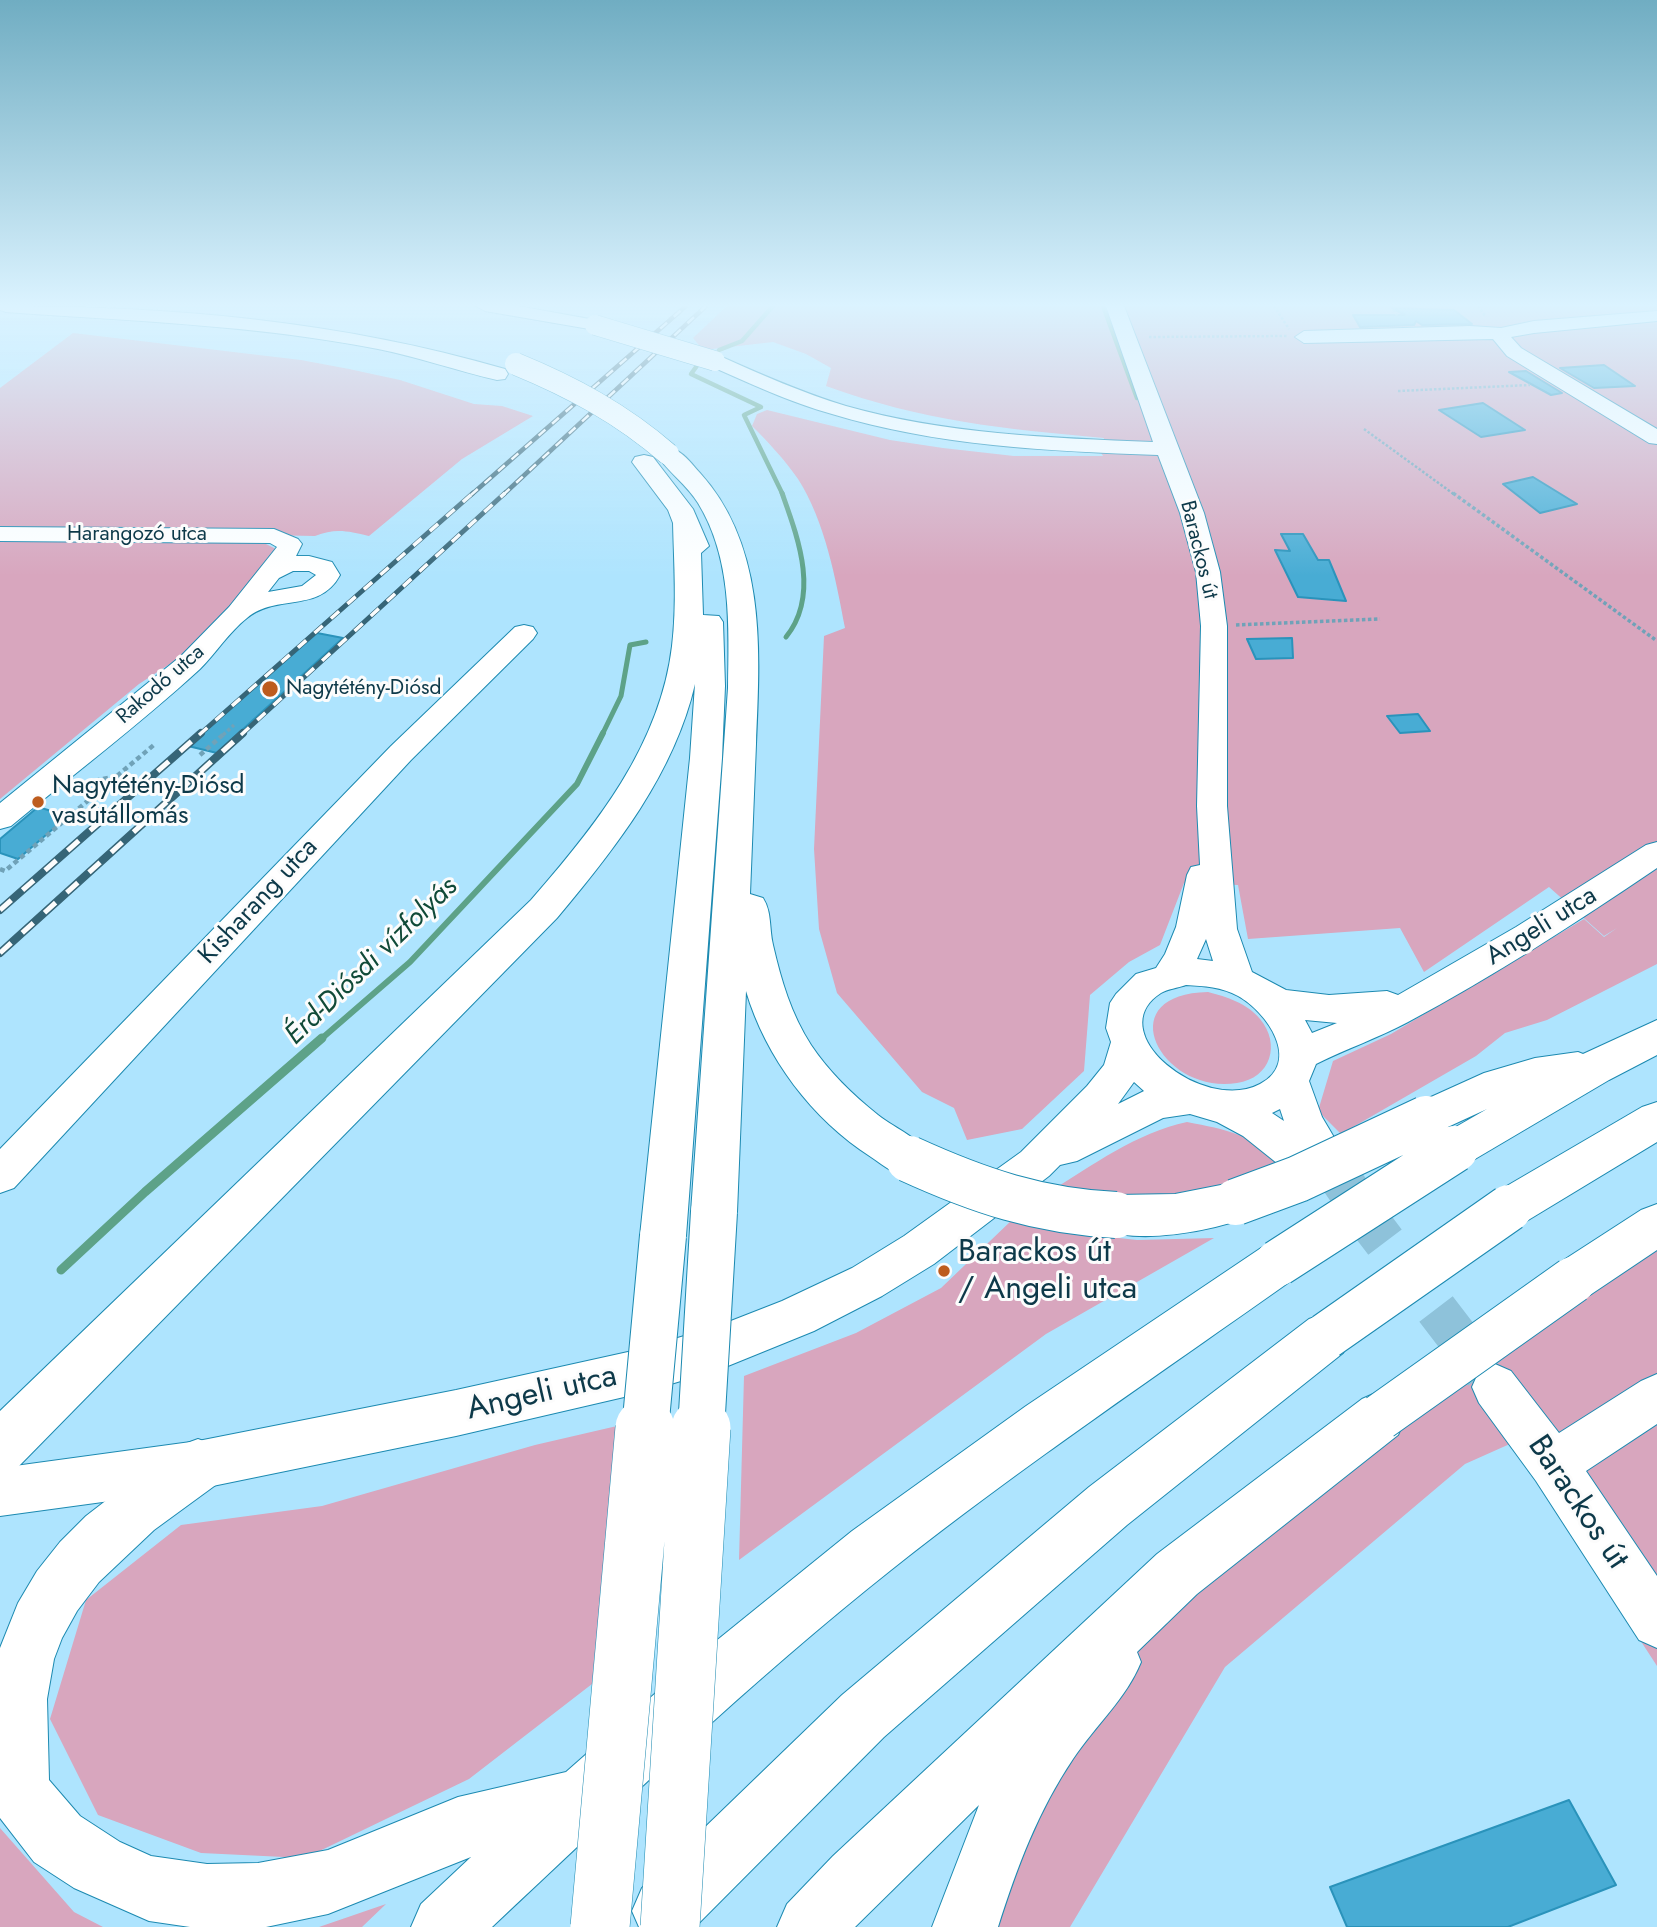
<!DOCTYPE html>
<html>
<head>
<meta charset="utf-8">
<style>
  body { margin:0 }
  canvas { display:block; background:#aee4fe }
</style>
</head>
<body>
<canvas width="1657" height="1927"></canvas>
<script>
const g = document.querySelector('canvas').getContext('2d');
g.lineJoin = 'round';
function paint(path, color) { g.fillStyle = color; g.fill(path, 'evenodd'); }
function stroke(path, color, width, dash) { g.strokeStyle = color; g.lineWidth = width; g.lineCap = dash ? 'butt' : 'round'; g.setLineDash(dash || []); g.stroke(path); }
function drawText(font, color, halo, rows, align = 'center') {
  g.font = font + ' Jost,sans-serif'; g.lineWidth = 6; g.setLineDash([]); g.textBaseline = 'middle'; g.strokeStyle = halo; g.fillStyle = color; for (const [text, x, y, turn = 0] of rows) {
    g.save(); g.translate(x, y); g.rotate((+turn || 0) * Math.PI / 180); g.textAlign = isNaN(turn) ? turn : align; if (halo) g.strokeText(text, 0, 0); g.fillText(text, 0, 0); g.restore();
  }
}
const green = new Path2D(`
  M727,306h930v658l-110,56 -42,13 -29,23 -135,78 -23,-23 15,-50 58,-27 193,-115 20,18 13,-9 -13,8 -55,-49 -125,85 -24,-44 -152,11 -10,-54 -54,-2 -24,62 -31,17 -39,33 -6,76 -62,58 -55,11 -13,-32 -32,-16 -85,-99 -18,-64 -5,-80 10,-213 21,-8c-9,-48 -20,-107 -47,-149 -13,-19 -30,-37 -46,-53l5,-12 10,-4 123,30 53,8 71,8h89l-3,-5 4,-13c-101,-9 -181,-17 -278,-52l5,-18 -25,-14 -33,-12 -70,8 -10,-12z
  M73,333l228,27 48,9 51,11 74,24 28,2 31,10 -71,43 -93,77c-21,-5 -34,-8 -54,0l-315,-6v-142z
  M0,540l262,2 14,7 1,6 -81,92 -57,37 -139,115z
  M1208,992c19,5 39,11 52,27 21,25 11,59 -23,64 -76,12 -129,-89 -29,-91z
  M1187,1122c40,8 64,11 92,43 -39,18 -121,38 -165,36 -21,-1 -44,-6 -65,-9 44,-27 87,-59 138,-70z
  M1013,1219l79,16 45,5 77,-2 -168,96 -307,226 5,-184 112,-43 85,-45z
  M1657,1243v423l-145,-223 -47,21 -240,203 -155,260h-81l15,-58 124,-208 98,-96 184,-149z
  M617,1426l-25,258 -123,95 -164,79 -104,-5 -103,-38 -48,-96 36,-119 95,-75 141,-19 213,-61z
  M0,1828l74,84 29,15h-103z
  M386,1904l-24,23h-43z`);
const streamFar3 = new Path2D(`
  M1103,306l34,92
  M719,350l23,-9 31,-35
  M699,363l-8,11 70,33 -17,8 39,80`);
const streamFar2 = new Path2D(`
  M782,493c16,45 38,102 4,144
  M602,735l19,-39 9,-51 16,-3`);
const streamFar1 = new Path2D(`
  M320,1040l90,-78 167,-178 26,-51`);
const stream = new Path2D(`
  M61,1270l84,-78 177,-154`);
const building = new Path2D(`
  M1392,308l62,2 18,14 -50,1 -6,-4 -2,4 -54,2 -7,-12h52z
  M1604,365l31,21 -41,2 -34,-20z
  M1526,371l36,22 -11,2 -42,-23z
  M1483,403l42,27 -44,7 -42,-27z
  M1533,477l44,27 -37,9 -37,-29z
  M1281,534h22l15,26h11l17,41 -48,-4 -23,-47 15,1z
  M317,633l26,5 -126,115 -29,-7z
  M1292,638l1,20 -37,1 -9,-20z
  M1418,714l12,17 -30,2 -13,-17z
  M38,807l30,9 -50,43 -18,-6v-14z
  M1569,1800l47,85 -108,42h-161l-17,-40z`);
const minorTunnel = new Path2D(`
  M1325,1156l50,73 110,144`);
const pathFar2 = new Path2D(`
  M1274,306l15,23
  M1391,306l7,11
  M1478,306l8,11
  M1149,337l138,-1
  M1398,391l132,-6
  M1364,429l91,66`);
const pathFar1 = new Path2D(`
  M1453,493l204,148
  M1236,625l144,-6
  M223,735l11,-10`);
const path = new Path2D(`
  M200,755l25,-22
  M117,776l38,-32
  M0,869l5,2 112,-95 -32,7`);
const minor = new Path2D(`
  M476,306h42l77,14 9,5 -9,5 -110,-19z
  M1106,306h18l80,207 16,59 7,54v180l10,123 15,43 34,18 43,5 58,-4 11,4 118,-68 130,-82 11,-3v26c-81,55 -163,108 -249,154 -30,16 -62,27 -92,42l-7,17 13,36 23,39 -6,12 -16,4 -2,4 -14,5 -14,-5 -50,-40 -26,-14 -27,-8 -27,4 -86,43 -17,4 -11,11 -115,88 -52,32 -68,35 -96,39 -81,24 -181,42 -258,53 -198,27v-48l198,-27 258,-51 181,-40 81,-24 64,-25 70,-33 52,-32 117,-84 66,-66 17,-21 7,-23 -5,-14 4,-25 6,-9 20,-20 20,-6 9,-14 11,-27 11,-52 4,-8 9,-2 -3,-59 4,-180 -5,-54 -16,-59 -22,-58c-110,-4 -221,-9 -326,-41 -43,-12 -83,-31 -124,-49l-3,-4 10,-6 7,2c40,18 81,36 124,49 99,28 204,32 307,36zM1206,939l7,22 -16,-2zM1186,985c18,1 36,2 52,11 29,16 64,66 22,88 -57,30 -160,-52 -99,-91 6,-4 17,-5 25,-8zM1305,1020l32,3 -25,10zM1134,1082l10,9 -26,13zM1280,1109l4,12 -12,-8z
  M1657,311v10l-123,12 -23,4 10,11 136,81v15l-8,-1 -142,-87 -14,-17 -189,4 -9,-6 9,-6 166,-5 31,2 33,-7z
  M0,527l274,2 24,10 4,5 -6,12h13l23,6 8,13c-21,39 -63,18 -93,43 -18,14 -31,35 -47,51 -60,55 -126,105 -189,157l-11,3v-26l181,-147 48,-49 48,-60 -7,-4 -270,-2zM293,571h16l7,4 -14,11 -34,6 11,-14z
  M524,625l9,2 4,6 -4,6 -122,121 -397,428 -14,5v-44l391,-403 124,-119z
  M1495,1364l16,7 48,62 82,-52 16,-7v50l-71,47 71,105v72l-18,-8 -103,-159 -57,-78 -7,-16 7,-16z`);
const highway = new Path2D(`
  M0,306c171,0 340,15 505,63l3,5 -3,5 -8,1c-40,-9 -78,-23 -119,-31 -122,-24 -248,-28 -372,-37l-6,-2z
  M668,447c14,3 23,16 32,26 67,74 60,179 56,271 -2,50 -4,100 -6,150l13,4c9,14 6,30 10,47 8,35 18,69 38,100 18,27 42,50 67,70 19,15 42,22 53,44l-6,13c-26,9 -33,-1 -54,-15 -59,-38 -105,-99 -125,-166l-9,221 -7,14 -16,6 -16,-6 -7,-14 37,-524c1,-62 4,-130 -30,-185 -11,-18 -30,-31 -42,-49l4,-5z
  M644,455l9,2 40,52 16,37 -8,7 2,62 16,1 4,6 2,64 -3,72 -36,478 -7,15 -16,6 -16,-6 -7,-15 50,-478 5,-74c-21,90 -80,165 -138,234l-538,548 -19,7v-62l531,-511c64,-73 129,-154 141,-254 5,-41 2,-82 1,-123l-5,-13 -36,-48 3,-5z
  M1657,1020v35l-48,25 -139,82 -15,6 -15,-6 -7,-13 7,-13 47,-27 -61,28 -15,-5 -6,-13 6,-13 73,-33 51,-15 43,-6 5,2z
  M1657,1102v40l-132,80 -16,6 -16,-6 -7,-14 7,-14 149,-87z
  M1236,1182l16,6 7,14 -7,14c-42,15 -110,29 -152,13l-7,-14 7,-14 16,-6 59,-1z
  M1657,1204v46l-67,45 -17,7 -17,-7 -7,-15 7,-15 85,-55z
  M1278,1242l17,6 7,15 -7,15c-136,96 -274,189 -404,292 -140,111 -269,235 -399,357h-81l10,-23 50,-47 -143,57 -62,13h-76l-41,-6 -75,-33 -40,-26 -34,-44v-170l18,-45 19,-32 23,-29 26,-26 61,-47 32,-23 19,-7 19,7 7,19 -7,19 -63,46 -55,52 -22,29 -15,27 -8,21 -7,40 2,81 31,36 40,26 31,14 56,8 51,-1 70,-13 130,-53 108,-25 134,-118 152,-123 174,-125 235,-158z
  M1326,1313l17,6 8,17 -8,17 -216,172 -243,212 -189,190h-56l-7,-16 10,-23 200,-193 247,-208 220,-168z
  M1380,1391l18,8 8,18 -8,18 -201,159 -60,58 4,10c-15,37 -46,64 -68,97 -35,52 -56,108 -75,168h-66l47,-122 -124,122h-78l10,-23 46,-48 324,-302 205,-155z`);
const railFar2 = new Path2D(`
  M471,495l215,-189
  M503,495l203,-189`);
const railFar1 = new Path2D(`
  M199,735l274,-242
  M241,735l264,-242`);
const rail = new Path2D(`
  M0,910l201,-177
  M0,953l243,-220`);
const minorBridge = new Path2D(`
  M595,325l120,36`);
const highwayBridgeFar2 = new Path2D(`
  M516,364c56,23 106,50 152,90`);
const highwayBridgeFar1 = new Path2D(`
  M909,1159c70,32 130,52 207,56
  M1236,1202l62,-23 128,-60
  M1278,1263l177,-114
  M1326,1336l183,-128
  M1380,1417l193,-137
  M645,1430l18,-194
  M701,1430l13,-218`);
const highwayBridge = new Path2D(`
  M600,1927l45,-499
  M670,1927l31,-499`);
const markers = [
  [270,689,9,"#bd5c1e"],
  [38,802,7,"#bd5c1e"],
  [944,1271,7,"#bd5c1e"]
];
const farStreetnames = [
  ["Harangozó utca",137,535],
  ["Barackos út",1198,550,76],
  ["Rakodó utca",161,685,-41]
];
const farPoinames = [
  ["Nagytétény-Diósd",286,689]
];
const poiNames = [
  ["Nagytétény-Diósd",52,787],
  ["vasútállomás",52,817]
];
const streetNames = [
  ["Kisharang utca",259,902,-47],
  ["Angeli utca",1542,927,-32]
];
const waterNames = [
  ["Érd-Diósdi vízfolyás",372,962,-44]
];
const nearPoinames = [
  ["Barackos út",958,1253],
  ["/ Angeli utca",958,1290]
];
const nearStreetnames = [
  ["Angeli utca",542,1394,-13],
  ["Barackos út",1577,1503,56]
];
paint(green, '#d8a6be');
stroke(streamFar3, '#5da288', 4.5);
stroke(streamFar2, '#5da288', 5);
stroke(streamFar1, '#5da288', 6);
stroke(stream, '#5da288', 9);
paint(building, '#48acd4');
stroke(building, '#2a93bb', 2);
stroke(minorTunnel, '#8ec2da', 42, [42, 21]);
stroke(minor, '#1c8ab1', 2);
stroke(highway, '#1c8ab1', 2);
stroke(pathFar2, '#70a2b8', 2.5, [2.5, 2]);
stroke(pathFar1, '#70a2b8', 3.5, [3.5, 2.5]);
stroke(path, '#70a2b8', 4.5, [5, 3.5]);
paint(minor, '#fff');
paint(highway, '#fff');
stroke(railFar2, '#366577', 4.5);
stroke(railFar1, '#366577', 5);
stroke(rail, '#366577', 8);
stroke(railFar2, '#fcfcfc', 2.5, [9]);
stroke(railFar1, '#fcfcfc', 3.5, [11]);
stroke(rail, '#fcfcfc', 5, [15]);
stroke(minorBridge, '#1c8ab1', 21, []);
stroke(highwayBridgeFar2, '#1c8ab1', 23, []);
stroke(highwayBridgeFar1, '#1c8ab1', 48, []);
stroke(highwayBridge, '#1c8ab1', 60, []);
stroke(minorBridge, '#fff', 20);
stroke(highwayBridgeFar2, '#fff', 22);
stroke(highwayBridgeFar1, '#fff', 46);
stroke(highwayBridge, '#fff', 59);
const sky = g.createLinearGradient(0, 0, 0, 576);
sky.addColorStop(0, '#70adc2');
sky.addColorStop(0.53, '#dbf3ff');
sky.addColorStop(1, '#dbf3ff00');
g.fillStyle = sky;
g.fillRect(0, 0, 1657, 576);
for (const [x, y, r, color] of markers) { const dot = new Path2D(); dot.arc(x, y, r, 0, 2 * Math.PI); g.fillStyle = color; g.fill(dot); stroke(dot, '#fcfcfc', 2.5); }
drawText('21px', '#0d3949', '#fcfcfc', farStreetnames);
drawText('21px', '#0d3949', '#fcfcfc', farPoinames, 'left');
drawText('26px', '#0d3949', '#fcfcfc', poiNames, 'left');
drawText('26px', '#0d3949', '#fcfcfc', streetNames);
drawText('italic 28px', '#104a38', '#fcfcfc', waterNames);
drawText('32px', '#0d3949', '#fcfcfc', nearPoinames, 'left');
drawText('32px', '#0d3949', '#fcfcfc', nearStreetnames);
</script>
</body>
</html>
